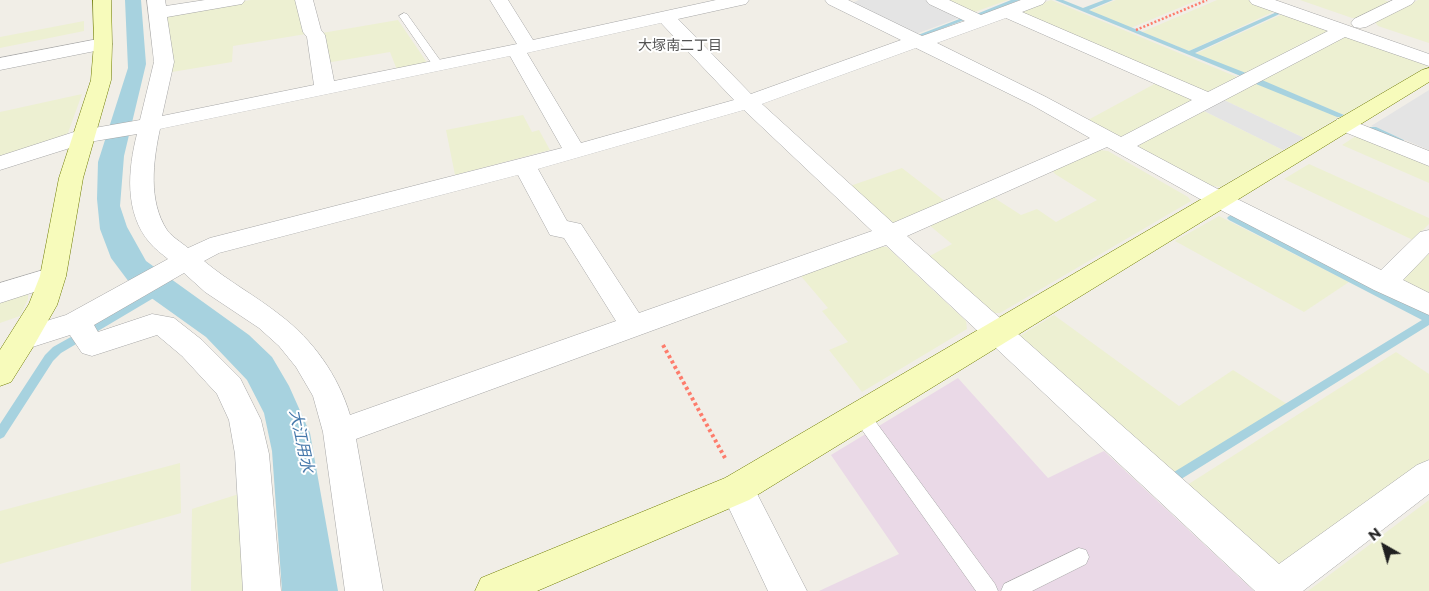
<!DOCTYPE html>
<html>
<head>
<meta charset="utf-8">
<style>
  body { margin:0 }
  #map { position:relative; width:1429px; height:591px; overflow:hidden; background:#f1eee7; font-family:Montserrat,sans-serif }
  canvas { display:block }
  .north { position:absolute; left:1359px; top:521px; width:50px; height:50px; -webkit-text-stroke:4px #fff; paint-order:stroke; rotate:322deg; font-size:14px; font-weight:700; line-height:20px; text-align:center; color:#202020 }
  .north::after { content:''; display:block; margin:auto; width:18px; height:22px; background:#202020; clip-path:polygon(50% 0,100% 100%,50% 72%,0 100%) }
</style>
</head>
<body>
<div id="map">
<canvas width="1429" height="591"></canvas>
<div class="north">N</div>
</div>
<script>
const g = document.querySelector('canvas').getContext('2d');
g.lineJoin = 'round';
function paint(path, color) { g.fillStyle = color; g.fill(path, 'evenodd'); }
function stroke(path, color, width, dash) { g.strokeStyle = color; g.lineWidth = width; g.lineCap = dash ? 'butt' : 'round'; g.setLineDash(dash || []); g.stroke(path); }
function drawText(font, color, halo, rows, align = 'center') {
  g.font = font + ' Montserrat,"Noto Sans JP",sans-serif'; g.lineWidth = 4; g.setLineDash([]); g.textBaseline = 'middle'; g.strokeStyle = halo; g.fillStyle = color; for (const [text, x, y, turn = 0] of rows) {
    g.save(); g.translate(x, y); g.rotate((+turn || 0) * Math.PI / 180); g.textAlign = isNaN(turn) ? turn : align; if (halo) g.strokeText(text, 0, 0); g.fillText(text, 0, 0); g.restore();
  }
}
const industrial = new Path2D(`
  M958,378l90,100 56,-27 150,140h-435l80,-37 -68,-99z`);
const farmland = new Path2D(`
  M251,0h48l7,34 -73,12 -1,16 -66,11 -4,-59z
  M942,0h66l-36,13z
  M1051,0l191,79 -30,15 -190,-79 -2,-4z
  M1116,0h82l-67,28 -42,-17z
  M1217,0h32l28,10 -88,41 -47,-19z
  M1300,0h84l9,3 -31,15h-10z
  M1418,0h11v43l-51,-17 -3,-4z
  M1285,13l46,19 -84,43 -52,-21z
  M398,20l30,44 -31,6 -7,-18 -64,11 -4,-30z
  M84,21v10l-84,17v-11z
  M1344,35l84,31 -84,49 -84,-35z
  M1158,82l36,19 -69,36 -11,-1 -26,-16z
  M1256,83l83,34 -35,21 -80,-38z
  M82,94l-14,39 -15,8 -53,17v-46z
  M1204,111l79,39 -63,37 -14,-2 -65,-35 -2,-5z
  M523,115l9,17 7,-2 11,20 -95,25 -9,-45z
  M1356,136l73,27v20l-87,-38z
  M1099,150l9,1 80,46 3,4 -191,112h-9l-65,-55 26,-14 -23,-19 64,-28 28,18 16,-6 19,13 41,-22 -42,-26 -3,-4z
  M1309,164l120,54v6l-16,16 -129,-61z
  M902,168l44,34 -50,23 -8,-2 -38,-37z
  M1219,216l130,66 -45,30 -129,-71z
  M880,247h7l79,74 1,8 -105,63 -33,-42 19,-8 -26,-31 6,-3 -28,-33z
  M1429,250v48l-27,-19z
  M18,292l10,2v5l-8,17 -20,7v-25z
  M1054,315l125,91 54,-36 54,34 -116,71 -151,-139z
  M1396,352l33,22v85l-151,111 -94,-83z
  M180,463l1,50 -181,51v-53z
  M242,493l3,98h-54l1,-82z
  M1429,500v91h-121z`);
const parking = new Path2D(`
  M859,0h66l37,17 -46,17 -64,-31z
  M1429,90v60l-58,-24z
  M1224,100l80,38 -21,12 -79,-39z`);
const water = new Path2D(`
  M125,0h16l5,64 -22,92 -4,50 7,21 19,34 103,74 23,22 17,29 21,47 28,158h-56l-10,-140 -8,-38 -17,-33 -41,-43 -77,-55 -18,-24 -11,-29 -3,-30 1,-37 30,-94z`);
const stream = new Path2D(`
  M1011,0h9l-41,16 -5,-1z
  M1055,0h8l20,8 21,-8h9l-24,10 100,41 90,-40 5,1 -89,41 51,20 1,2 -4,2z
  M962,18l5,1 -44,17 -5,-1z
  M1256,80h6l82,35 -4,2h-3l-81,-33z
  M1370,127h6l28,13 -1,2h-6l-27,-11z
  M1232,215l197,99v11l-251,156 -4,-1 -2,-4 2,-4 248,-152 -193,-100 -2,-2 2,-2z
  M158,288l5,3 -1,2 -101,60 -8,8 -49,76 -4,2v-15l45,-69 8,-8z`);
const pathFar1 = new Path2D(`
  M1136,30l71,-30`);
const path = new Path2D(`
  M663,345l62,113`);
const lane = new Path2D(`
  M404,13l3,1 35,49 1,2 -1,2h-8l-35,-51z
  M861,408l6,2 128,174 3,7h-22l-121,-171 -3,-5 3,-5z
  M1079,548l7,2 3,7 -3,7 -54,27h-31l3,-7z`);
const street = new Path2D(`
  M147,0h18l1,6 39,-6h40l-3,4 -6,1 -69,12 7,45 -12,54 152,-31 -7,-48 -4,-5 -8,-32h18l8,30 4,5 9,46 183,-37 -27,-44h18l25,40 183,-40h33l-3,4 -68,15 73,75 150,-54 -73,-36 -3,-4h23l74,36 43,-15 -36,-17 -3,-4h23l32,15 40,-15h25l-3,4 -21,8 186,80 120,-61 -76,-27 -3,-4h26l154,54v12l-84,-29 -208,109 90,48 154,76 39,-38 9,-2v23l-26,27 26,13v22l-55,-25 -165,-86 -102,-57 -200,89 372,328 138,-99 12,-5v34l-126,97h-48l-369,-346 -530,194 27,152h-38l-22,-159 -10,-36 -17,-29 -17,-21 -20,-18 -54,-36 -21,-19 -90,52 4,7 54,-18 22,4 28,22 38,38 21,42 8,34 12,137h-38l-8,-137 -6,-34 -12,-26 -35,-38 -25,-21 -65,21 -10,-3 -12,-18 -47,15 -10,-3 -5,-8 5,-8 53,-16 102,-56c-6,-5 -13,-10 -18,-16 -26,-30 -22,-74 -13,-109l-48,8 -89,28v-14l77,-25 63,-11 14,-58zM1006,18l186,82 -71,37 -75,-40 -109,-54zM661,23l73,77 -153,43 -54,-90zM916,48l116,57 58,33 -197,85 -131,-119zM510,56l52,92 -352,90 -22,10c-7,-6 -16,-11 -21,-18 -19,-29 -14,-69 -7,-101zM744,110l128,121 -233,82 -58,-89 -14,-3 -29,-52zM518,175l32,60 14,3 52,83 -266,94c-12,-40 -37,-75 -70,-100 -24,-19 -52,-34 -76,-54l15,-8z
  M1393,0h22l-3,4 -46,23 -6,1 -6,-1 -3,-4 3,-4z
  M103,38l7,2 2,4 -2,4 -110,22v-12z
  M1345,118l84,33v15l-92,-37 -3,-5 3,-5z
  M53,267l9,2 4,7 -4,7 -62,20v-20z
  M737,474l12,4 58,113h-39l-48,-102 5,-11z`);
const secondary = new Path2D(`
  M93,0h18l1,44 -1,36 -28,98 -17,98 -9,29 -24,42 -22,35 -11,4v-36l29,-46 11,-28 19,-98 32,-98 3,-36z
  M1429,68v14l-680,418 -212,91h-62l6,-13 244,-100 697,-408z`);
const farNeighbourhoodnames = [
  ["大塚南二丁目",680,46]
];
const waterNames = [
  ["大江用水",301,441,78]
];
paint(industrial, '#ead9e7');
paint(farmland, '#edf0d2');
paint(parking, '#e4e4e4');
paint(water, '#a7d2df');
paint(stream, '#a7d2df');
stroke(lane, '#a7a7a7', 1);
stroke(street, '#a7a7a7', 1);
stroke(secondary, '#6f7c03', 1);
stroke(pathFar1, '#fd7c6c', 2.5, [2, 2]);
stroke(path, '#fd7c6c', 4, [3, 3]);
paint(lane, '#fff');
paint(street, '#fff');
paint(secondary, '#f7fbbb');
drawText('14px', '#535353', '#fff', farNeighbourhoodnames);
drawText('italic 16px', '#4779ab', '#fff', waterNames);
</script>
</body>
</html>
